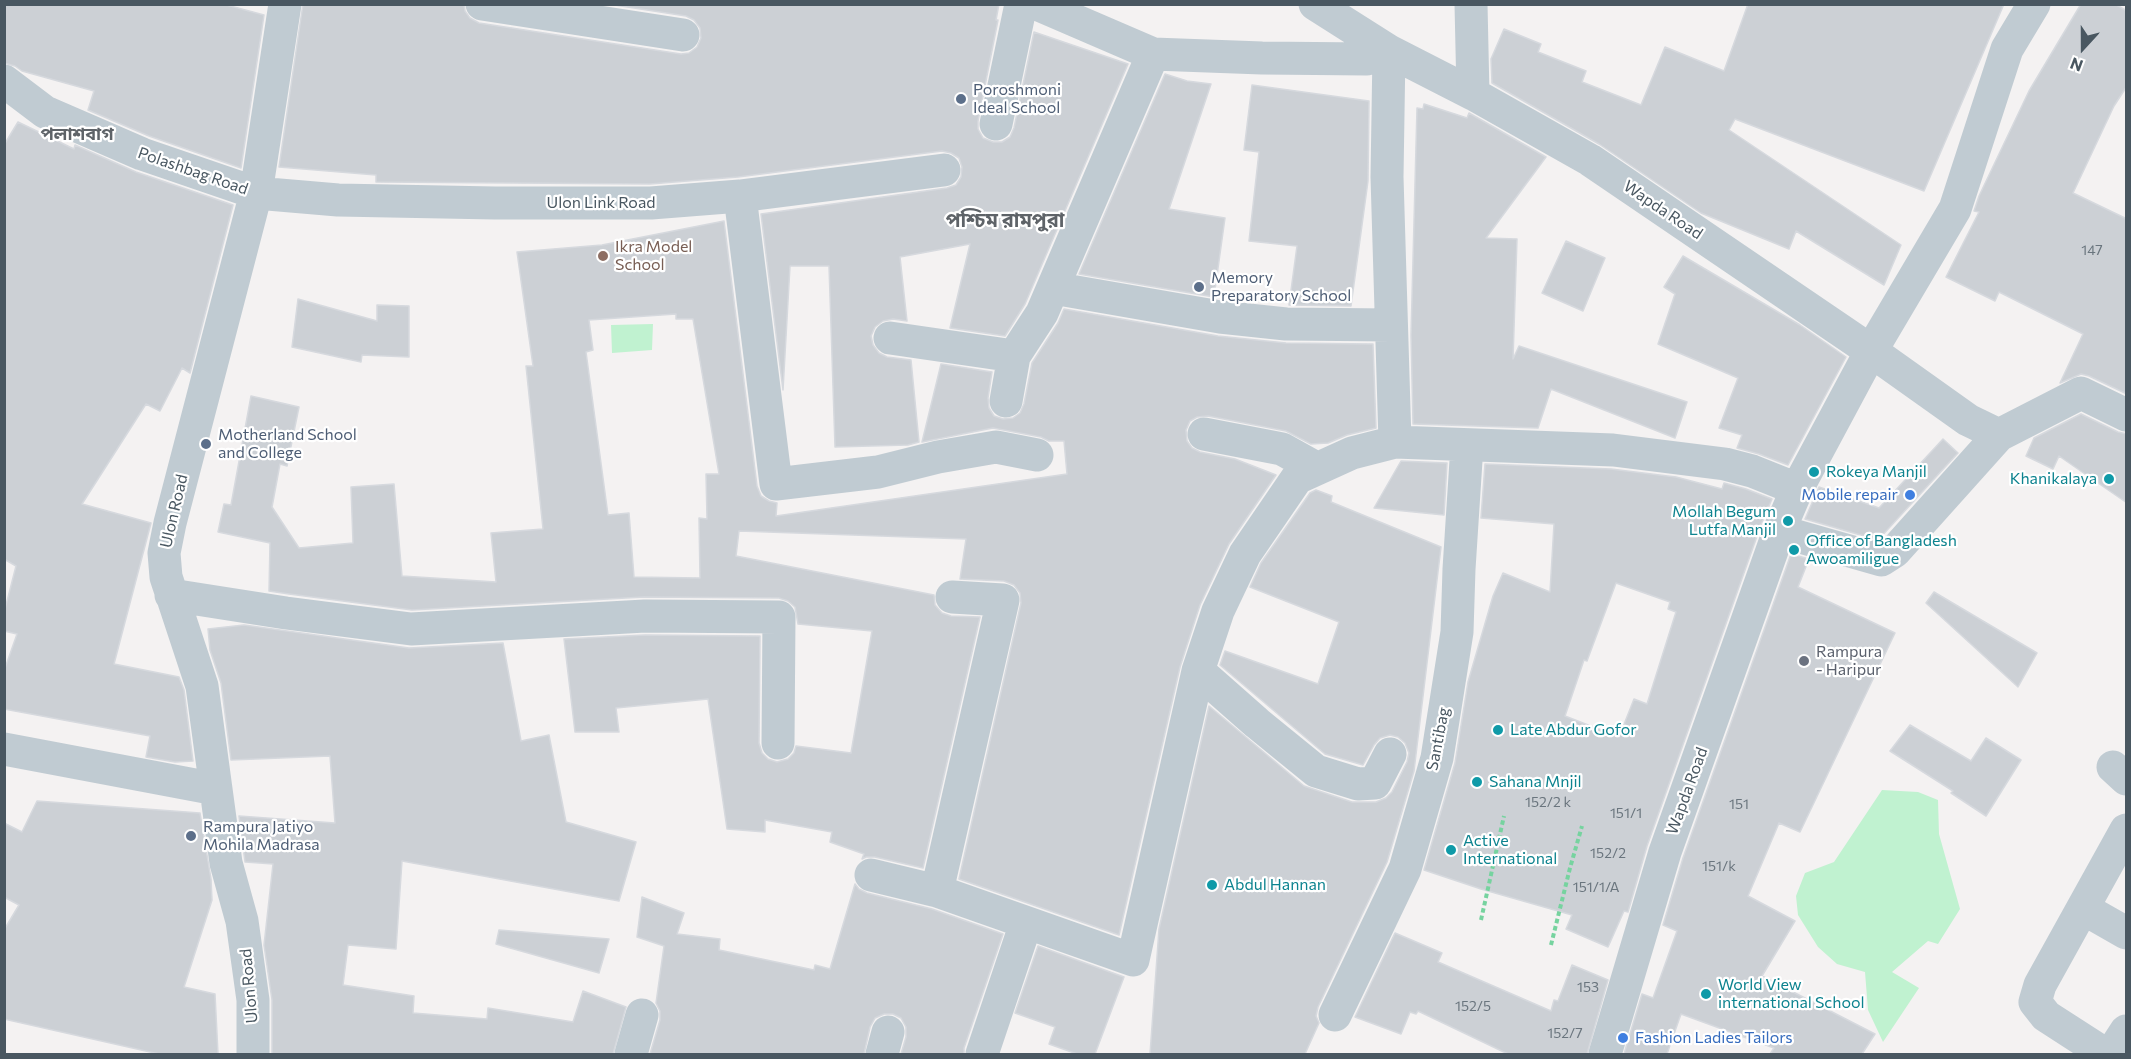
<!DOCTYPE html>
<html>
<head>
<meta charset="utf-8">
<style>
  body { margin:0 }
  #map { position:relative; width:2131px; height:1059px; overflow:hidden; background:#f4f2f2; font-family:Commissioner,sans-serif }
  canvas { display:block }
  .frame { position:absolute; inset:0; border:6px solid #495761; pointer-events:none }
  .north { position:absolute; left:2053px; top:18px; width:60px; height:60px; -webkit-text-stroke:4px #fff; paint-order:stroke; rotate:201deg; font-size:16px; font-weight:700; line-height:24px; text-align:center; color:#495761 }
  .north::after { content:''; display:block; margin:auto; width:21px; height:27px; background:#495761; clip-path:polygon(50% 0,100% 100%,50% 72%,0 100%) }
</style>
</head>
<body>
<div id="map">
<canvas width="2131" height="1059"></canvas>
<div class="frame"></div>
<div class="north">N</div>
</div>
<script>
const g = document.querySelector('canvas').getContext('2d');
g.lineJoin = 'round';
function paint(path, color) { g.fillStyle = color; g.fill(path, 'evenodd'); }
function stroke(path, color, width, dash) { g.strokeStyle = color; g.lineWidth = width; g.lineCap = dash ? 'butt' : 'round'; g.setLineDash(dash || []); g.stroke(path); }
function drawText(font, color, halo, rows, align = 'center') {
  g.font = font + ' Commissioner,"Noto Sans Bengali",sans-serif'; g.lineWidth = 4.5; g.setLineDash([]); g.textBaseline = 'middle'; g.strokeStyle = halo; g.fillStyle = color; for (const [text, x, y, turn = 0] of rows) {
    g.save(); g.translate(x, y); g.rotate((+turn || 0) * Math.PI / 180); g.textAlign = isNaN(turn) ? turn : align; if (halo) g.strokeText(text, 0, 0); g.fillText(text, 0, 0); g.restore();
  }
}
const green = new Path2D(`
  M653,324l-1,26 -40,3 -1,-28z
  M1882,790l36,2 20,8 1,34 21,75 -22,35 -10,-3 -36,31 27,16 -36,54 -15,-32 -3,-38 -28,-8 -19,-17 -20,-32 -2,-19 9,-23 29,-11z`);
const building = new Path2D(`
  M4,4h219l41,11 -23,153 -92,-32 -61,-26 6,-19 -72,-20 -7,-5 -11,-3z
  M303,4h161l1,7 5,7 9,5 202,31 8,-1 8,-6 4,-9 -1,-10 -6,-8 -8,-4 -78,-12h391l-3,16h2l-20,101v8l5,9 10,4h9l8,-5 4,-9 20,-96 94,32 -103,240 -20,32 -55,-8 20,-84 -70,13 7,64 -14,-2 -10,2 -8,6 -4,9 2,9 6,8 8,4 24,3 8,82 -11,3 -73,2 -6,-181h-39l-7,124 -22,-176 186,-26 9,-3 5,-8 1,-10 -3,-9 -8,-5 -9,-2 -204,26 -88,7 -274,-2v-7l-97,-8z
  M1748,4h256l-80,187 -189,-72 -6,11 172,115 -17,40 -88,-54 -7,18 -88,-36 -102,-69 -107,-61 -1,-24 13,-30 37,15 -3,8 48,19 -4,11 59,23 24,-58 59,24z
  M2081,4h34l12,7v75l-13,20 -41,87 54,26v175l-38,-18 -8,-2 -21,9 23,-49 -84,-42 -4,9 -49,-24 33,-65 -5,-1 5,-15 50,-105z
  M1165,74l22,7 24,3 -42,125 56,9 -11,79 -135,-23z
  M1252,85l117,16 -1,80 -17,125 -62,-1 8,-59 -48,-5 10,-89 -15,-2z
  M1424,104l43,14 2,-5 77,44 -60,81 31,1 -4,120 6,-13 168,56 -12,36 -124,-49 -13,39 -125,-4 -2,-89 6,-227 6,1z
  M18,122l56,27 1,-4 61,27 97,33 -43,168 -8,-5 -22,43 -14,-7 -64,100 69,19 -37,141 65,13 5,13 9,71 -18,1 -29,-5 4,-21 -146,-27v-38l13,-37 -13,-3v-18l12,-47 -12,-7v-414z
  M724,221l33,265 4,10 8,5 8,2 -1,13 291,-42 -3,-33h-15l-8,-4 -48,-9 -71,14 19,-78 51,8 -4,26 1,10 5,8 9,3 10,-1 7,-5 4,-9 8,-41 26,-40 6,-14 154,27 68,7 87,1 3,84 -29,7 -19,8 -17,1 -25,-13 -78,-15 -11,1 -7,4 -4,9 1,11 5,7 8,4 35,7 41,16 -47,69 -29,61 -20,62 -61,268 -160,-56 62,-276 -1,-10 -6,-8 -10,-4 -44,-2 6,-40 -227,-8 -3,25 198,39 1,10 7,8 9,3 29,1 -57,251 -48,-11h-9l-4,2 2,-5 -34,-12 2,-10 -67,-12v12l-38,-3 -19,-130 -92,9 3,24h-44l-11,-93 81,-4 115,1 -1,107 3,10 6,6 9,3 11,-3 6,-6 2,-7 55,7 21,-122 -74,-7 -3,-17 -7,-6 -9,-3 -135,-1 -232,13 -123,-16 -20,-3 1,-48 -52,-11 6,-28 7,1 20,-109 48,11 -12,59 -7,-2 -8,43 27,41 54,-5 -2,-56 43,-3 8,92 94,6 -5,-49 52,-4 -17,-163h7l-16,-114 85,-7zM676,314v5h17l26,155h-13l1,45 -8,-1 1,60 -66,-1 -5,-64 -21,2 -22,-163 7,-2 -4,-30z
  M1566,241l39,17 -22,53 -41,-18z
  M1683,256l117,69 46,32 -58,108 -29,-11 -22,-6 5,-13 -23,-7 19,-50 -80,-34 17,-50 -11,-7z
  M298,299l79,22v-16l32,1v51l-47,-2 -1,7 -69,-15z
  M2081,414l37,18 9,2v69l-68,-47 -6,13 -27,-13 8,-18z
  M1943,439l15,14 -80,87 -73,-21 14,-32 60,21z
  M1401,461l46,2 -3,52 -70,-7z
  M1485,464l126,5 65,8 46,12 2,-6 22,6 26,10 -11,26 -114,321 -19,66 -4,-1 -16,36 -42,-18 6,-14 -91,-26 -57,-19 31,-107 13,-81 25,-86 10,-23 47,19 4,-68 -73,-6zM1616,583l54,19 -2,7 8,3 -29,92 -13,-5 -15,38 -54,-21 19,-56 3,1z
  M1316,490l16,6 -1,6 110,45 -27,224 -27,91 -69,145 -2,9 3,7 -14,31h-155l9,-125 50,-223 95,80 48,16h24l10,-4 6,-6 15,-30 2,-9 -4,-10 -7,-6 -8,-2 -10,3 -6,7 -11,20 -38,-11 -105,-89 5,-14 93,33 21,-62 -89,-35 11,-24 49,-70z
  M1791,554l18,5 -11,28 97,46 -95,199 -21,-9 -31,73 47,25 -33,55 113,58 -13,20h-92l4,-6 -93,-34 -14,40h-43l18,-60 11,4 24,-67 -14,-6 20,-67z
  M1934,592l103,61 -19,34 -92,-84z
  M244,625l165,23 94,-5 18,98 28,-6 17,87 70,20 -17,59 -217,-40 -6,88 -48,-4 -5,40 71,11 -1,17 74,6 1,-11 85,14 10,-31 43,16 -13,47h-341v-54l-8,-55 9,-81 -28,-2 -6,-46 96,7 -5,-67 -99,4 -10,-77 -11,-33 -2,-21z
  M1910,725l61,36 15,-23 35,22 -35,56 -35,-23 2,-2 -63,-40z
  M37,801l163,12 11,66 1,21 -28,87 31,7 3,60h-59l-155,-35v-89l15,-25 -15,-8v-74l18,9z
  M855,884l4,5 8,4 65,16 71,25 -39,114v6h-63l5,-17v-10l-5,-9 -8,-4h-9l-9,4 -5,9 -6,27h-214l10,-34v-9l-4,-8 8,-57 -27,-9 5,-40 42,16 -7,21 43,5 -1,11 95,20 1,-5 15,4z
  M499,930l110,9 -10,34 -103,-29z
  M1395,933l47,20 -4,9 113,49 3,-11 4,1 14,-36 36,15 -21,74h-79l-90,-43 -2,3 -6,-2 -9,22 -46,-17z
  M1038,946l86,31 -29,77h-18l-28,-10 6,-17 -40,-14z`);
const path = new Path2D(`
  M1481,920l23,-104
  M1551,945l19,-77 12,-42`);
const minor = new Path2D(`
  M482,4l201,31
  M1037,4l116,50 109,4 105,1 22,-8 -2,126 8,265
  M1315,4l74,47 84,43 117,66 281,191 97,69 31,15
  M1471,4l2,90
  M4,81l41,31 97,42 114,39 82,7 157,3h156l89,-7 204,-26
  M996,124l25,-120
  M740,196l36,288 102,-12 60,-15 58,-10 41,8
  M1053,288l167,29 66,7 105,1
  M890,338l124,18
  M1006,401l8,-45 28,-43 111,-259
  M1204,434l78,15 34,19
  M1779,531l102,29 14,-9 104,-116 82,-42 45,22
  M171,595l115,18 125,16 234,-13 134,1 -1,126
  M1198,671l59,52 59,48 42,13 17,-1 15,-29
  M4,749l212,40
  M2113,767l13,12
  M871,875l66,16 196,69 65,-289 20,-60 27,-57 52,-76 55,-25 43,-11 218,8 112,14 27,7 45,18
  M937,891l66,-291 -51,-3
  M2084,909l42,24
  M1335,1015l70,-146 32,-111 20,-126 2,-63 8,-124
  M253,1054v-54l-11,-79 -16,-58 -24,-177 -36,-109 -2,-24 6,-30 86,-330 29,-189
  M631,1054l11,-39
  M882,1054l6,-22
  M982,1054l44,-131
  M1605,1054l60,-202 114,-321 18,-42 74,-138 84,-142 52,-160 27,-45
  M2105,1054l-59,-38 -11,-14 5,-17 86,-155
  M2111,1054l15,-23`);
const markers = [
  [961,99,6,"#5c6f8a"],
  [603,256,6,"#8d6e63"],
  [1199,287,6,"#5c6f8a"],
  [206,444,6,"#5c6f8a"],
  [1814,472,6,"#0f9aa8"],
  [2109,479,6,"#0f9aa8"],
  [1910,495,6,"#3f7fe0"],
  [1788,521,6,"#0f9aa8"],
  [1794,550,6,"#0f9aa8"],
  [1804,661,6,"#6b7280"],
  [1498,730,6,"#0f9aa8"],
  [1477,782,6,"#0f9aa8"],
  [191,836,6,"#5c6f8a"],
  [1451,850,6,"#0f9aa8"],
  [1212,885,6,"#0f9aa8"],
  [1706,994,6,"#0f9aa8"],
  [1623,1038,6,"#3f7fe0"]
];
const numberNames = [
  ["147",2092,250],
  ["152/2 k",1548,802],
  ["151",1739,804],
  ["151/1",1626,813],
  ["152/2",1608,853],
  ["151/k",1719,866],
  ["151/1/A",1596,887],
  ["153",1588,987],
  ["152/5",1473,1006],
  ["152/7",1565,1033]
];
const serviceNames = [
  ["Poroshmoni",973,90],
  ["Ideal School",973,108],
  ["Memory",1211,278],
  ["Preparatory School",1211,296],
  ["Motherland School",218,435],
  ["and College",218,453],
  ["Rampura Jatiyo",203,827],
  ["Mohila Madrasa",203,845]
];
const streetNames = [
  ["Polashbag Road",193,171,19],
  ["Ulon Link Road",601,203],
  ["Wapda Road",1663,210,34],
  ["Ulon Road",174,511,-77],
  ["Santibag",1438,739,-79],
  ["Wapda Road",1687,791,-70],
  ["Ulon Road",249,986,-95]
];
const educationNames = [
  ["Ikra Model",615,247],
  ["School",615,265]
];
const cultureNames = [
  ["Rokeya Manjil",1826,472],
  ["Khanikalaya",2097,479,"right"],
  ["Mollah Begum",1776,512,"right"],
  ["Lutfa Manjil",1776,530,"right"],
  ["Office of Bangladesh",1806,541],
  ["Awoamiligue",1806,559],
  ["Late Abdur Gofor",1510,730],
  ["Sahana Mnjil",1489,782],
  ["Active",1463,841],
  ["International",1463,859],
  ["Abdul Hannan",1224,885],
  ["World View",1718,985],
  ["international School",1718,1003]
];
const shopNames = [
  ["Mobile repair",1898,495],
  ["Fashion Ladies Tailors",1635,1038,"left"]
];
const worshipNames = [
  ["Rampura",1816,652],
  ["- Haripur",1816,670]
];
const neighbourhoodNames = [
  ["পলাশবাগ",77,134]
];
const quarterNames = [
  ["পশ্চিম রামপুরা",1005,220]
];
paint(green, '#c0f2d0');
paint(building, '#ccd0d5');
stroke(building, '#d6d9de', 1.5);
stroke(path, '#76d39f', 4, [4.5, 3]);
stroke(minor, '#c0cbd2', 33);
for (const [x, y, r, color] of markers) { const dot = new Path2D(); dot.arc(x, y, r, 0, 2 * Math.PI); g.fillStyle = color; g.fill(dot); stroke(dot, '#fff', 2); }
drawText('14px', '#6a757e', null, numberNames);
drawText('16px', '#4e5e75', '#fff', serviceNames, 'left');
drawText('16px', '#495761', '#fff', streetNames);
drawText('16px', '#785e54', '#fff', educationNames, 'left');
drawText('16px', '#0d838f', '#fff', cultureNames, 'left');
drawText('16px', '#366cbe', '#fff', shopNames, 'right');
drawText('16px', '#5b616d', '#fff', worshipNames, 'left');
drawText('bold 18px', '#5e6368', '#fff', neighbourhoodNames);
drawText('bold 20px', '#5e6368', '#fff', quarterNames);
</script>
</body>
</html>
